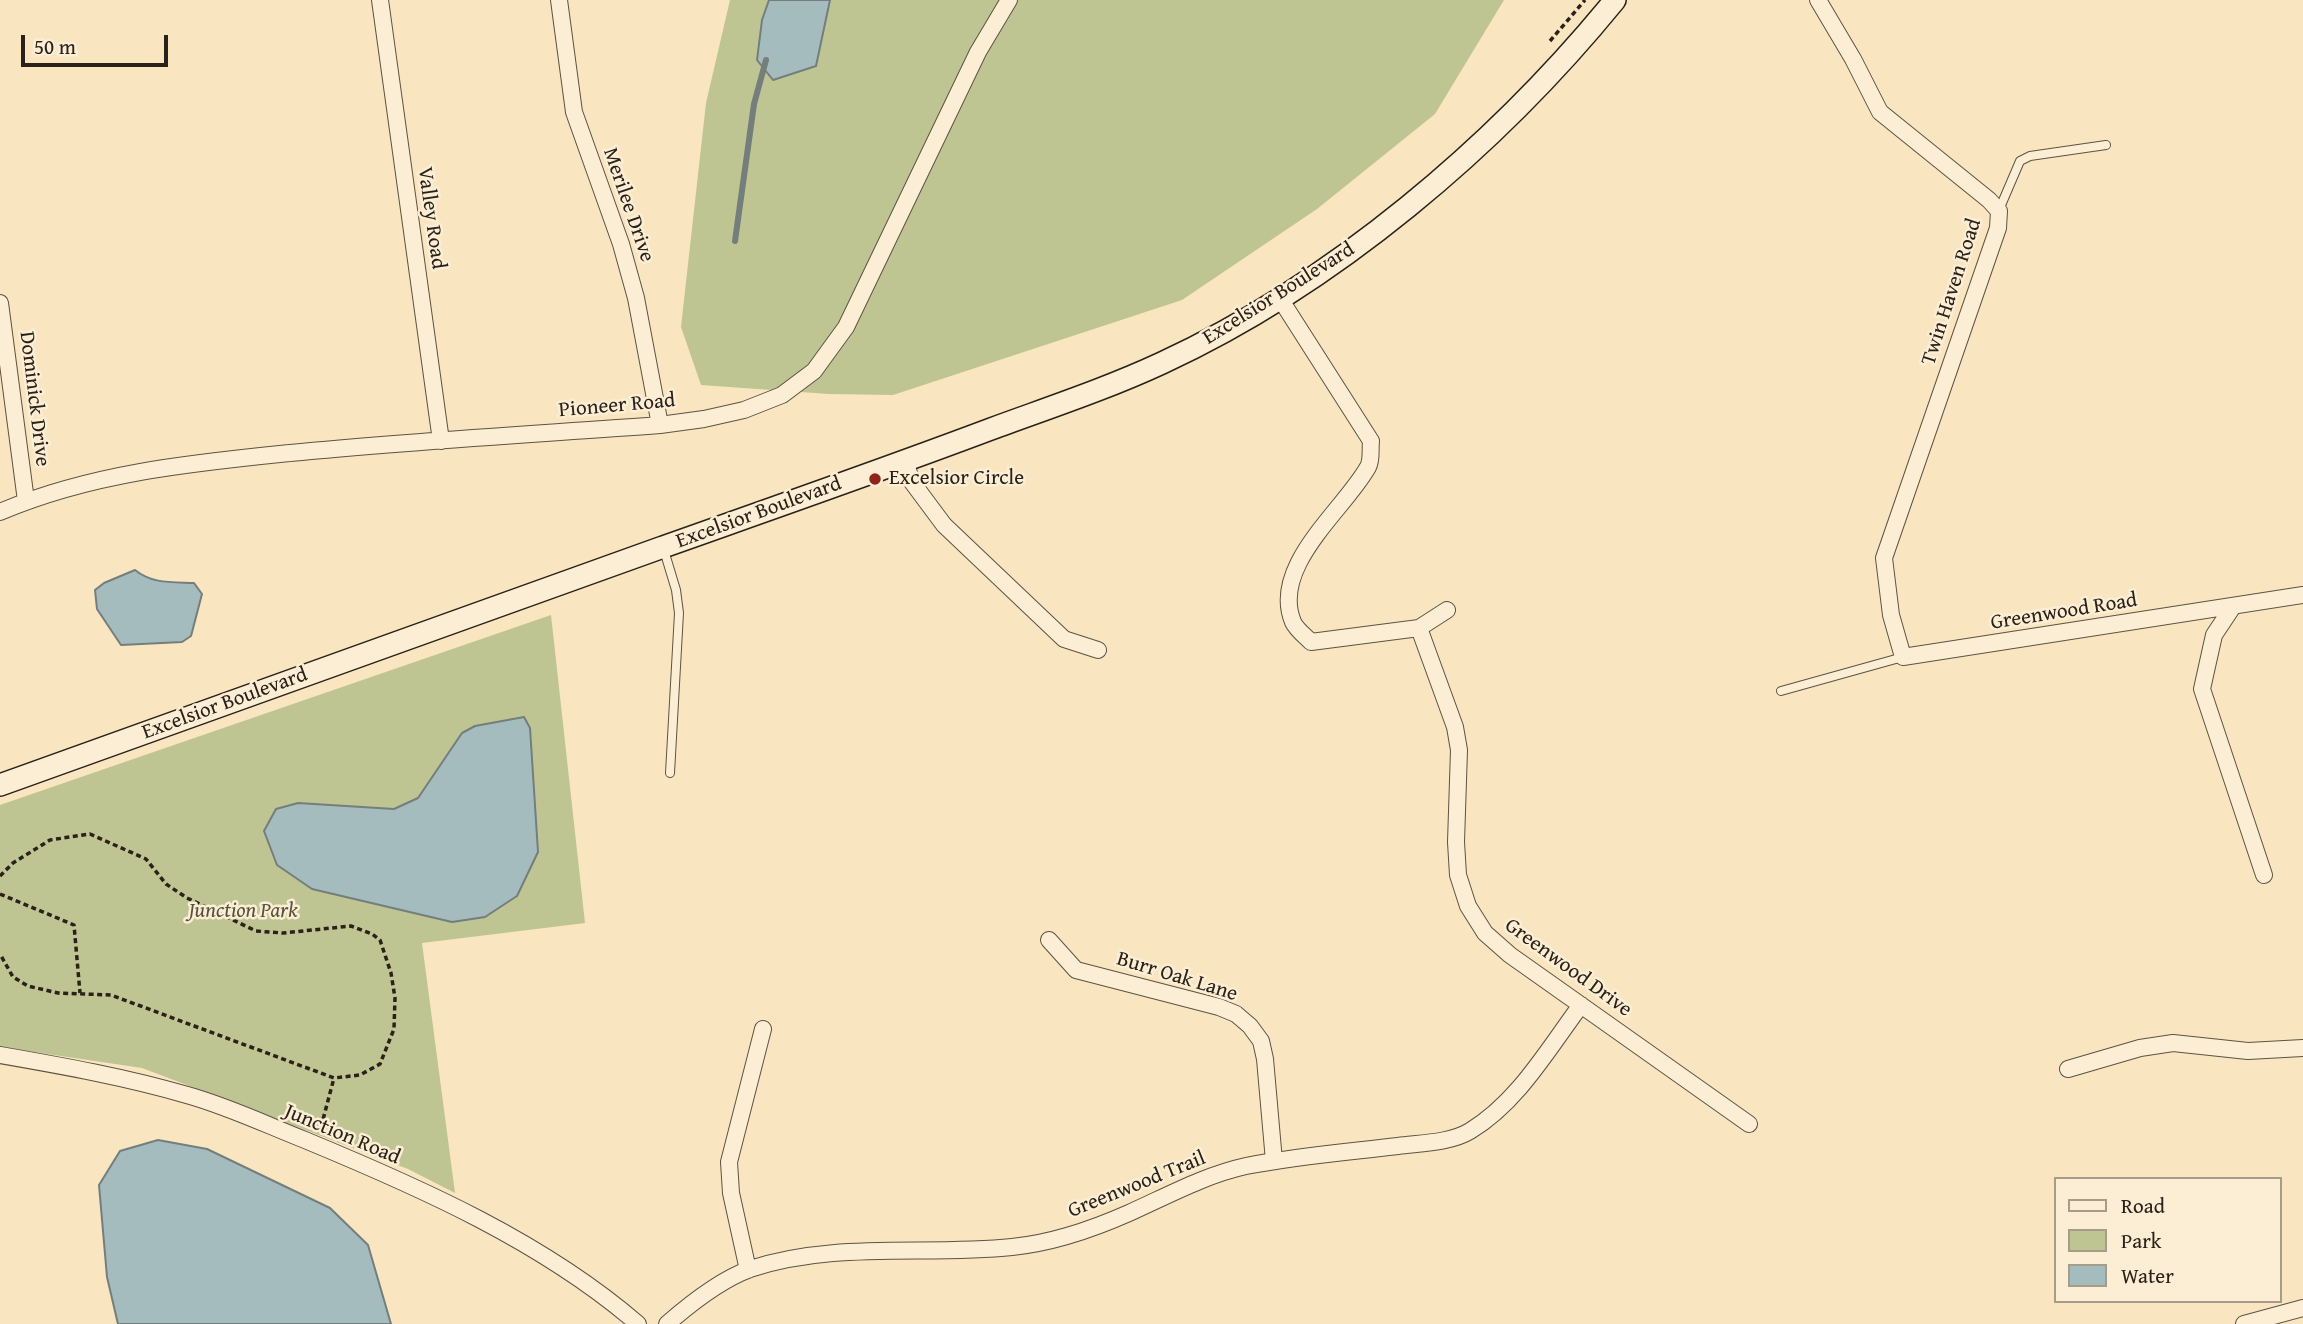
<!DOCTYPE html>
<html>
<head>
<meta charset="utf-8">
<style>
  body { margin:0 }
  #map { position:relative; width:2303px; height:1324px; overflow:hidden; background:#f9e5bf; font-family:"Gentium Book Plus",serif }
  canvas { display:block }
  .legend { position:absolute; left:2054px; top:1177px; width:228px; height:126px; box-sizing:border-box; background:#fbeed5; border:2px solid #a79c89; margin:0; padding:9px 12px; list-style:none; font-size:21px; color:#2a2118 }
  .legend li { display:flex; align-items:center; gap:14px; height:35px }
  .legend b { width:35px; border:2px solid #a79c89 }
  .scale { position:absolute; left:21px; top:35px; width:147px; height:32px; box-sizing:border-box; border:4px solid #2a2118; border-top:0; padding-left:9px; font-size:21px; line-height:24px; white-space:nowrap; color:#2a2118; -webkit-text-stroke:5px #fbeed5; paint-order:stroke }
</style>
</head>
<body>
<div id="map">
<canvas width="2303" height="1324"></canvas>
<ul class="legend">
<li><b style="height:9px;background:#fbeed5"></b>Road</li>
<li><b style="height:19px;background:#bec592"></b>Park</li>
<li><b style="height:19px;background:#a5bcbe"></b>Water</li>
</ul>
<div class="scale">50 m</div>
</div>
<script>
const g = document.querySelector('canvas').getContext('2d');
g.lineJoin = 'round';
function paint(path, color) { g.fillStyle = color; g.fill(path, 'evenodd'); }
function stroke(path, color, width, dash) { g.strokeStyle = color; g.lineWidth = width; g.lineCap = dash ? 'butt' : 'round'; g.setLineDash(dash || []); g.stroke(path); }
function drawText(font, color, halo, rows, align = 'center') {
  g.font = font + ' "Gentium Book Plus",serif'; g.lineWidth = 5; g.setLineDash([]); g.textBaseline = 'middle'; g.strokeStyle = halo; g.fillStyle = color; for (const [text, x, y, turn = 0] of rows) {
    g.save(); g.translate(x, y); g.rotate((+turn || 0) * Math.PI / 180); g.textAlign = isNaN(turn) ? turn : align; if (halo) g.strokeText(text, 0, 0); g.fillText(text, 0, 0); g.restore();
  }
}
const green = new Path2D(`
  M730,0h774l-69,114 -118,95 -135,91 -289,95 -64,-1 -128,-9 -20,-58 25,-224z
  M551,615l34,308 -163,20 33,250 -47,-24 -266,-101 -142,-21v-242z`);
const water = new Path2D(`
  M769,0h61l-14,66 -43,14 -16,-20 5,-40z
  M135,570c17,14 37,12 59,13l8,11 -11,42 -9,6 -61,3 -24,-36 -2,-19 9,-7z
  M524,717l6,11 8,124 -21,44 -32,21 -33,5 -140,-33 -35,-24 -13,-34 12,-22 22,-6 96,6 24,-11 44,-65 13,-7z
  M158,1140l49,9 123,59 38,37 23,79h-273l-11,-47 -8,-92 21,-34z`);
const stream = new Path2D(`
  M735,241l19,-137 12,-44`);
const path = new Path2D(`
  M1550,41l35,-41
  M0,876l13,-13 37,-23 40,-6 56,25 20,25 21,14 69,33 27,2 68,-7 21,8 8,6 11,33 4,25 -1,31 -14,35 -20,11 -26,3 -223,-83 -53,-2 -30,-7 -15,-9 -13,-23
  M0,894l74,31 6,68
  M321,1127l13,-49`);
const service = new Path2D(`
  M1999,210l21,-49 10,-5 76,-11
  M663,547l13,43 3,23 -9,160
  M1781,691l122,-34`);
const minor = new Path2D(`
  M380,0l61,441
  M559,0l15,112 47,132 15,54 24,127
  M1818,0l35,59 27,53 109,88 10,11 -1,17 -114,330 7,57 12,42 400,-62
  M1279,297l92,144c-1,8 1,19 -3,26 -24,43 -98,99 -75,155 3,7 12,14 18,20l108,-14 28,-18
  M0,303l26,198
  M905,461l7,21 32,43 120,114 34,11
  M0,512c91,-39 192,-49 290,-59 123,-12 246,-19 370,-28l44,-6 40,-9 38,-15 32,-24 32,-44 132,-275 31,-52
  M2232,608l-18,27 -12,54 62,186
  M1419,628l36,99 4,23 -3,92 2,33 10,31 17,27 25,22 239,169
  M1049,940l27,30 143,37 17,7 14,12 11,15 4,18 9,102
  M0,1055c63,11 125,22 187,40 40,11 80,30 118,45 116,48 238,102 333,184
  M2068,1069l72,-21 33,-5 75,8 55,-3
  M748,1270l-17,-77 -2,-31 34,-133
  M667,1324c24,-21 53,-44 83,-55 84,-28 175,-13 262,-22 40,-4 81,-18 117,-34 38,-17 76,-38 117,-47 50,-10 101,-14 152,-20 23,-3 52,-3 72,-15 48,-29 78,-82 111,-126
  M2244,1324l59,-16`);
const secondary = new Path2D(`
  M0,785c221,-80 442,-159 663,-238 110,-39 219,-77 328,-118 57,-21 115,-40 171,-66 171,-79 334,-217 453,-363`);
const markers = [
  [875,479,7,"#8f2418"]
];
const streetNames = [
  ["Merilee Drive",628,205,71],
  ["Valley Road",431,218,82],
  ["Twin Haven Road",1952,292,-72],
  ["Excelsior Boulevard",1279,294,-32],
  ["Dominick Drive",34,399,83],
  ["Pioneer Road",617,406,-5],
  ["Excelsior Boulevard",759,513,-20],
  ["Greenwood Road",2064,612,-9],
  ["Excelsior Boulevard",225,704,-20],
  ["Greenwood Drive",1568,968,36],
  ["Burr Oak Lane",1177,977,17],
  ["Junction Road",342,1135,23],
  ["Greenwood Trail",1137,1185,-22]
];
const poiNames = [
  ["Excelsior Circle",889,479]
];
const parkNames = [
  ["Junction Park",243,912]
];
paint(green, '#bec592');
paint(water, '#a5bcbe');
stroke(water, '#747e7c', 2);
stroke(stream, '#747e7c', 6);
stroke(service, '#5e5242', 10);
stroke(minor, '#5e5242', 18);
stroke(secondary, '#2a2118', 24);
stroke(path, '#2a2118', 3.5, [5, 3.5]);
stroke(service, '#fbeed5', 8);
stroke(minor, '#fbeed5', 16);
stroke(secondary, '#fbeed5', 21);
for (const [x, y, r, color] of markers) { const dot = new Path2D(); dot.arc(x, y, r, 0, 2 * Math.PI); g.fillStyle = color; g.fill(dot); stroke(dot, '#fbeed5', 2.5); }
drawText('21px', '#2a2118', '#fbeed5', streetNames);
drawText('21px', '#2a2118', '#fbeed5', poiNames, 'left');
drawText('italic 21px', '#56523d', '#fbeed5', parkNames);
</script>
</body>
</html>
